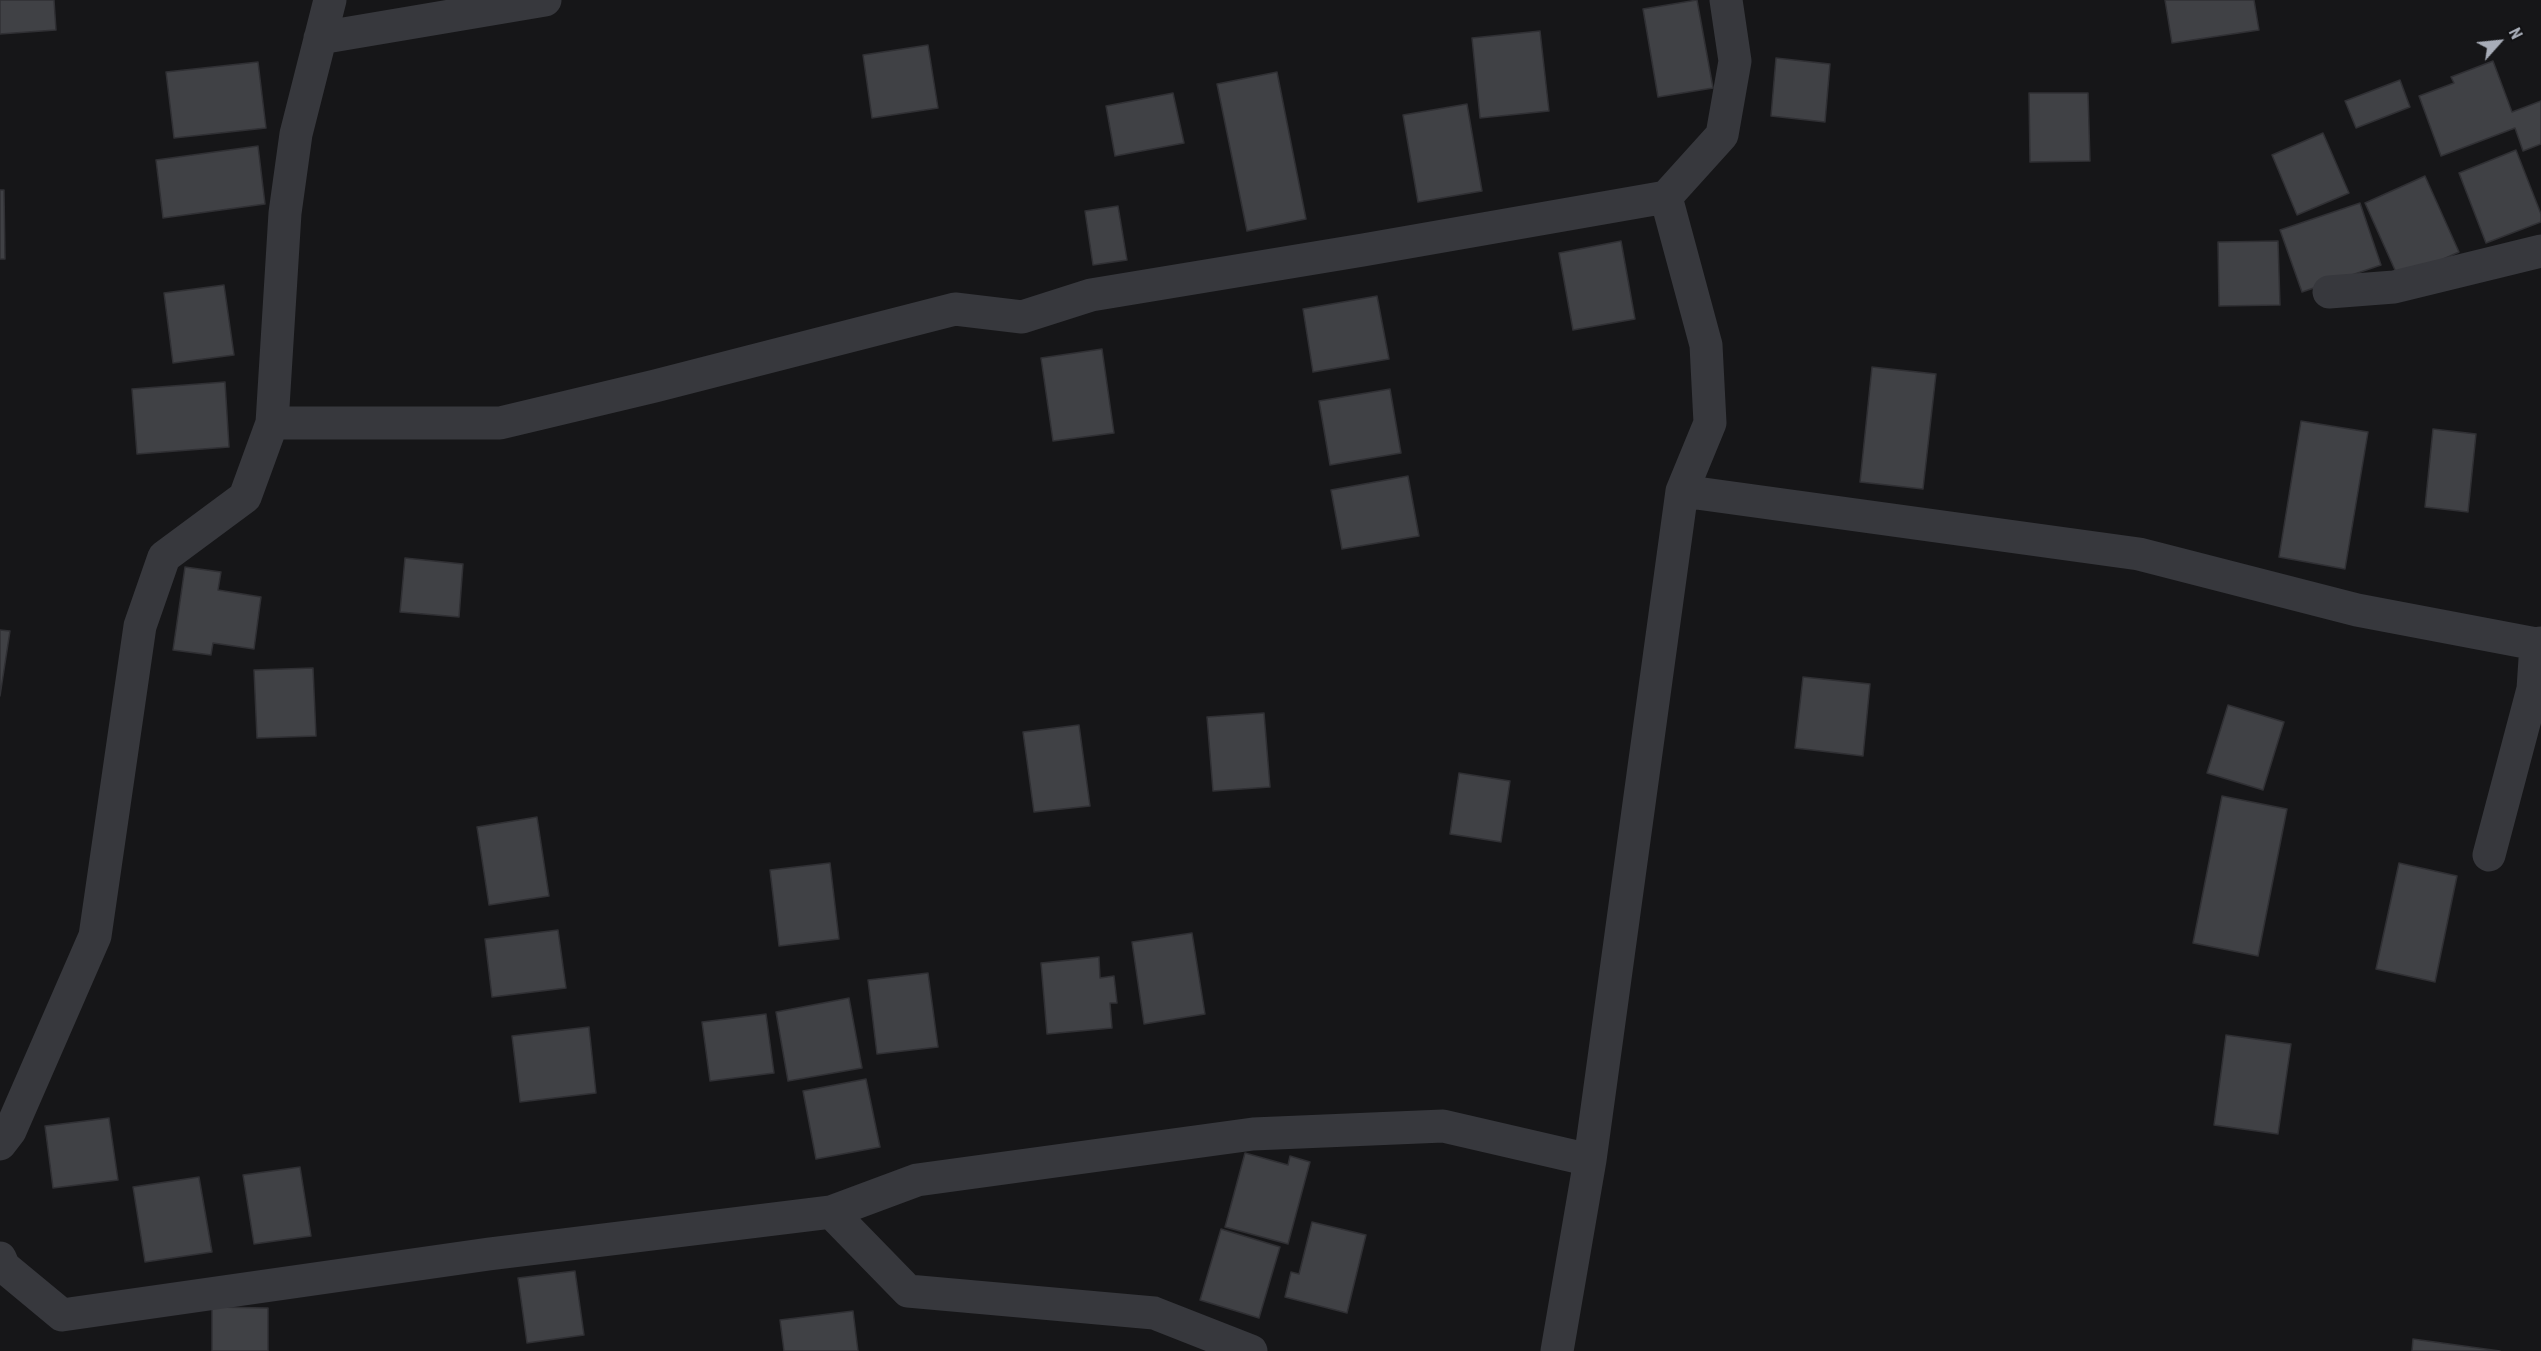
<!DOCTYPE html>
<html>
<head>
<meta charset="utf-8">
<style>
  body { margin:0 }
  #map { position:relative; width:2541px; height:1351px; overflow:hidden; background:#161618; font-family:"Roboto Condensed",sans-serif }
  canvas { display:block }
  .north { position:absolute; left:2469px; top:12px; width:60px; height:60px; -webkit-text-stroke:4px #111113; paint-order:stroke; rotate:63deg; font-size:16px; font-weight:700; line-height:24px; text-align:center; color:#a8adb8 }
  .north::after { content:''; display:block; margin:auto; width:21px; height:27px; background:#a8adb8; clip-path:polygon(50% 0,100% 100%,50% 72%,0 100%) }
</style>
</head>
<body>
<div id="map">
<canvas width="2541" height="1351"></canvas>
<div class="north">N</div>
</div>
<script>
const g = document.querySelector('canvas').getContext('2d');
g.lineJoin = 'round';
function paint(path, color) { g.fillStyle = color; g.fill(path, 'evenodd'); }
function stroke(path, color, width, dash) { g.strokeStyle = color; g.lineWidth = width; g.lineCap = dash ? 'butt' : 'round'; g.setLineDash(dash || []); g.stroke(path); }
const building = new Path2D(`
  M0,0h54l2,30 -56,4z
  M1697,0l16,88 -55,9 -15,-88z
  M2165,0h89l5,30 -87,13z
  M1540,31l9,80 -69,7 -8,-80z
  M928,45l10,63 -66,10 -9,-63z
  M1776,58l54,6 -5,58 -54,-6z
  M2493,61l19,51 29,-11v43l-18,7 -8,-23 -74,28 -22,-60 35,-13 -3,-6z
  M258,62l8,66 -92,10 -8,-66z
  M1277,72l29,147 -59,12 -30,-147z
  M2400,80l10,27 -54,21 -11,-27z
  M1173,93l11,50 -69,13 -9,-50z
  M2029,93h59l2,68 -60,1z
  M1467,104l15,87 -64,11 -15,-87z
  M2323,133l26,60 -52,22 -25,-60z
  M258,146l7,58 -102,14 -7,-58z
  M2516,150l25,64v8l-55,21 -27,-70z
  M2425,176l34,76 -60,27 -34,-76z
  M0,190h4l1,69h-5z
  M2360,203l21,62 -79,27 -22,-62z
  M1118,206l9,54 -34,5 -8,-54z
  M1621,241l14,78 -62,11 -14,-77z
  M2278,241l2,64 -61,1 -1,-64z
  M224,285l10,70 -61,8 -9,-70z
  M1377,296l12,63 -76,13 -10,-63z
  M1102,349l12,84 -61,8 -12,-83z
  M1872,367l64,7 -13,115 -63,-7z
  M225,382l4,65 -92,7 -5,-65z
  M1390,389l11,64 -71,12 -11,-64z
  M2301,421l67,11 -23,137 -66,-12z
  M2433,429l43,5 -8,78 -43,-5z
  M1408,476l11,60 -77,13 -11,-59z
  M405,558l58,6 -4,53 -59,-5z
  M185,567l36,5 -3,18 43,7 -7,52 -41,-6 -2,12 -38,-5z
  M0,630l10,1 -10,65z
  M313,668l3,68 -59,2 -3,-68z
  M1803,677l67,7 -7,72 -68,-8z
  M2228,705l56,17 -21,68 -56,-17z
  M1264,713l6,74 -57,4 -6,-74z
  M1079,725l11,81 -56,6 -11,-80z
  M1459,773l51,8 -9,61 -51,-8z
  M2222,796l65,13 -29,147 -65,-13z
  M537,817l12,79 -60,9 -12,-78z
  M830,863l9,76 -60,7 -9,-76z
  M2399,863l58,13 -22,106 -59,-13z
  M558,930l8,58 -74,9 -7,-58z
  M1192,933l13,81 -61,10 -12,-82z
  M1099,957l1,21 14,-2 3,27h-7l2,25 -65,6 -6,-71z
  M928,973l10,74 -61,7 -9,-74z
  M849,998l13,70 -74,13 -12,-69z
  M766,1014l8,59 -64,8 -8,-59z
  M589,1027l7,66 -76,9 -8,-66z
  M2226,1035l65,9 -13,90 -64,-9z
  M866,1079l14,68 -64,12 -13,-68z
  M109,1118l9,62 -65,8 -8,-62z
  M1245,1153l43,12 2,-9 20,6 -22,82 -63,-17z
  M300,1167l11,69 -57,8 -11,-69z
  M199,1177l13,75 -67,10 -12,-75z
  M1312,1222l54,13 -19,78 -62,-16 6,-25 8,2z
  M1221,1229l59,18 -21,71 -59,-18z
  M575,1271l9,64 -57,8 -9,-65z
  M212,1307l56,1v43h-56z
  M853,1311l5,40h-74l-4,-31z
  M2413,1339l87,12h-88z`);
const minor = new Path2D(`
  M320,38l225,-38
  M2329,292l65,-5 147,-36
  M272,423h228l155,-37 300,-77 67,8 69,-22 272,-45 303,-53
  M1682,491l457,63 218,56 179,34 5,-1
  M2489,855l44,-166 3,-45
  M0,1144l10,-13 85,-195 45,-310 24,-69 81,-60 27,-74 13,-210 11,-79 34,-134
  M831,1212l86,-32 336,-46 190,-8 147,34
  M0,1258l4,9 58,48 427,-61 342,-42 77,79 246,22 97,38
  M1557,1351l33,-191 92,-669 28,-68 -4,-78 -40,-148 56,-62 13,-74 -9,-61`);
paint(building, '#404145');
stroke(building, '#303034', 1.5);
stroke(minor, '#37383d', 33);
</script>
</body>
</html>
